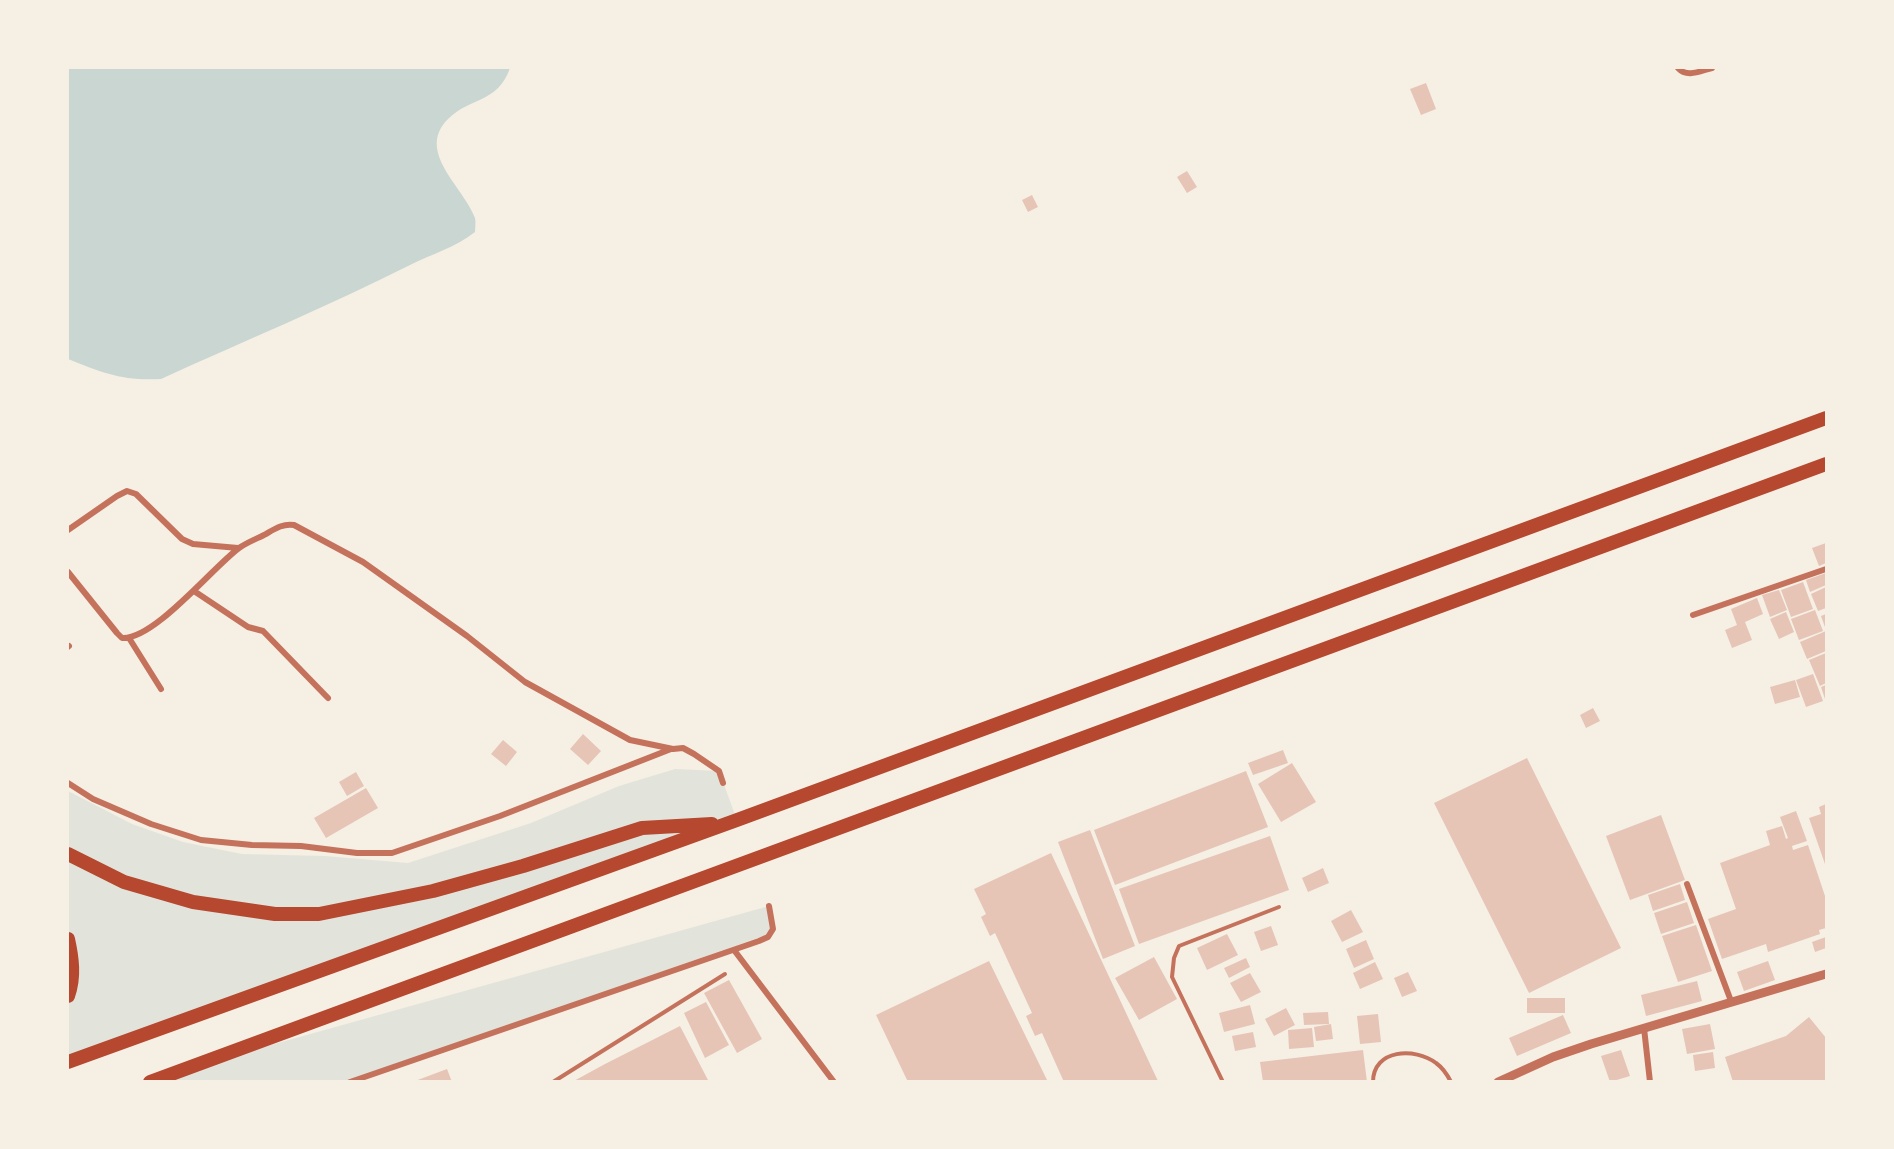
<!DOCTYPE html>
<html>
<head>
<meta charset="utf-8">
<style>
  body { margin:0 }
  #map { position:relative; width:1894px; height:1149px; overflow:hidden; background:#f6efe4; font-family:"PT Serif",serif }
  canvas { display:block }
  .frame { position:absolute; inset:0; border:69px solid #f6efe4; pointer-events:none }
</style>
</head>
<body>
<div id="map">
<canvas width="1894" height="1149"></canvas>
<div class="frame"></div>
</div>
<script>
const g = document.querySelector('canvas').getContext('2d');
g.lineJoin = 'round';
function paint(path, color) { g.fillStyle = color; g.fill(path, 'evenodd'); }
function stroke(path, color, width, dash) { g.strokeStyle = color; g.lineWidth = width; g.lineCap = dash ? 'butt' : 'round'; g.setLineDash(dash || []); g.stroke(path); }
const green = new Path2D(`
  M675,769l44,2 18,49 -669,242v-271l64,33 51,18 59,12 83,2 83,7 123,-40 88,-37z
  M769,906l3,27 -422,148 -200,1 42,-15z`);
const water = new Path2D(`
  M68,68h442c-12,35 -40,29 -62,51 -33,33 16,68 27,99 1,4 0,10 0,14 -19,15 -43,22 -65,33 -81,41 -166,76 -249,114 -39,2 -58,-6 -93,-20z`);
const building = new Path2D(`
  M1426,83l10,26 -15,6 -11,-26z
  M1187,171l10,16 -10,6 -10,-16z
  M1032,195l6,12 -10,5 -6,-12z
  M1826,543v20l-7,3 -7,-18z
  M1826,573v12l-16,7 -4,-12z
  M1803,582l10,27 -22,8 -10,-27z
  M1826,587v21l-8,3 -7,-17z
  M1779,590l8,20 -17,7 -8,-22z
  M1757,598l6,16 -18,8 7,18 -20,8 -7,-18 12,-5 -6,-16z
  M1815,610l8,21 -24,9 -8,-21z
  M1786,612l8,20 -15,7 -9,-20z
  M1826,614v16l-5,-14z
  M1826,631v20l-19,8 -7,-17z
  M1826,653v30l-6,3 -11,-26z
  M1813,674l10,27 -17,6 -10,-27z
  M1795,680l5,17 -25,7 -5,-17z
  M1826,685v17l-5,-15z
  M1593,708l7,13 -14,7 -6,-13z
  M583,734l18,17 -13,14 -18,-16z
  M503,740l14,12 -11,14 -15,-12z
  M1283,750l5,13 -35,12 -5,-12z
  M1527,758l94,190 -92,45 -95,-190z
  M1292,763l24,39 -35,20 -23,-38z
  M1246,771l22,56 -153,58 -21,-55z
  M356,772l8,14 -17,10 -8,-14z
  M366,788l12,20 -52,30 -12,-20z
  M1826,804v63l-17,-49 12,-4 -2,-7z
  M1796,811l11,30 -15,5 1,4 15,-5 18,54v29l-7,2 1,4 -52,18 -2,-8 -44,15 -14,-40 28,-10 -16,-46 50,-18 -4,-14 16,-5 4,13 2,-1 -8,-21z
  M1661,815l24,65 -55,20 -24,-64z
  M1090,830l45,116 -32,13 -45,-117z
  M1270,836l19,54 -150,54 -20,-55z
  M1051,853l107,228 -2,1h-92l-22,-49 -7,3 -9,-20 6,-3 -37,-80 -5,3 -9,-19 5,-3 -12,-25z
  M1323,868l6,15 -21,9 -6,-14z
  M1680,884l5,16 -32,11 -5,-16z
  M1687,902l7,21 -33,11 -7,-21z
  M1351,910l12,22 -21,10 -11,-21z
  M1696,925l16,46 -34,11 -16,-46z
  M1271,926l7,19 -17,6 -7,-19z
  M1227,934l11,21 -31,15 -10,-22z
  M1826,937v11l-11,4 -3,-10z
  M1366,940l8,19 -20,9 -8,-19z
  M1154,957l23,42 -38,21 -24,-42z
  M1246,958l4,9 -21,11 -5,-10z
  M989,961l59,121h-140l-32,-67z
  M1768,961l7,19 -31,11 -7,-19z
  M1375,962l8,17 -23,10 -7,-16z
  M1408,972l9,19 -15,6 -8,-19z
  M1250,973l11,19 -20,10 -11,-19z
  M729,980l33,59 -25,14 -33,-60z
  M1697,981l5,20 -56,15 -5,-21z
  M1527,998h38v15h-38z
  M706,1002l23,43 -24,13 -21,-45z
  M1250,1005l5,19 -31,8 -5,-19z
  M1286,1008l9,17 -21,11 -9,-17z
  M1328,1012l1,12 -25,1 -1,-12z
  M1378,1014l3,28 -21,2 -3,-28z
  M1563,1015l8,18 -54,23 -8,-18z
  M1809,1017l17,21v44h-93l-8,-25 61,-21z
  M1331,1024l2,15 -17,2 -2,-14z
  M1710,1024l5,25 -28,5 -5,-25z
  M680,1026l29,56h-137l33,-18z
  M1312,1028l2,19 -25,2 -1,-19z
  M1253,1032l3,15 -21,4 -3,-15z
  M1363,1050l4,32h-104l-3,-20z
  M1621,1050l9,26 -20,6 -9,-26z
  M1713,1052l2,16 -20,3 -2,-16z
  M447,1069l5,13h-37v-1z`);
const service = new Path2D(`
  M553,1082l172,-108
  M1223,1082l-51,-105 2,-19 5,-12 100,-39
  M1373,1082c0,-33 42,-35 63,-19 7,5 11,11 15,19`);
const minor = new Path2D(`
  M1678,68c9,10 22,3 34,0
  M68,530l49,-34 10,-5 9,3 46,45 11,5 45,4
  M68,572l49,61 5,5c32,2 90,-70 117,-90 7,-5 17,-9 25,-13 9,-5 18,-12 30,-10l69,37 104,74 58,46 105,58 43,9 10,-1 11,6 25,17 4,12
  M194,591l54,36 15,4 65,67
  M1693,615l133,-46
  M129,638l32,51
  M68,647l1,-1
  M68,783l25,16 58,25 50,16 51,5 49,1 56,7h35l108,-37 171,-67
  M1687,884l44,117
  M734,950l100,132
  M1644,1028l6,54
  M350,1082l409,-141 9,-4 5,-8 -4,-23`);
const tertiary = new Path2D(`
  M1498,1082l55,-25 38,-13 235,-70`);
const motorway = new Path2D(`
  M68,854l56,28 69,20 82,12h44l114,-23 90,-25 119,-38 70,-4
  M68,939c4,18 7,38 0,57
  M68,1062l669,-242 1089,-402
  M150,1082l1676,-618`);
paint(green, '#e2e4dc');
paint(water, '#c9d6d2');
paint(building, '#e6c5b7');
stroke(service, '#c5725c', 4);
stroke(minor, '#c5725c', 6);
stroke(tertiary, '#c5725c', 9);
stroke(motorway, '#b5482f', 14);
</script>
</body>
</html>
